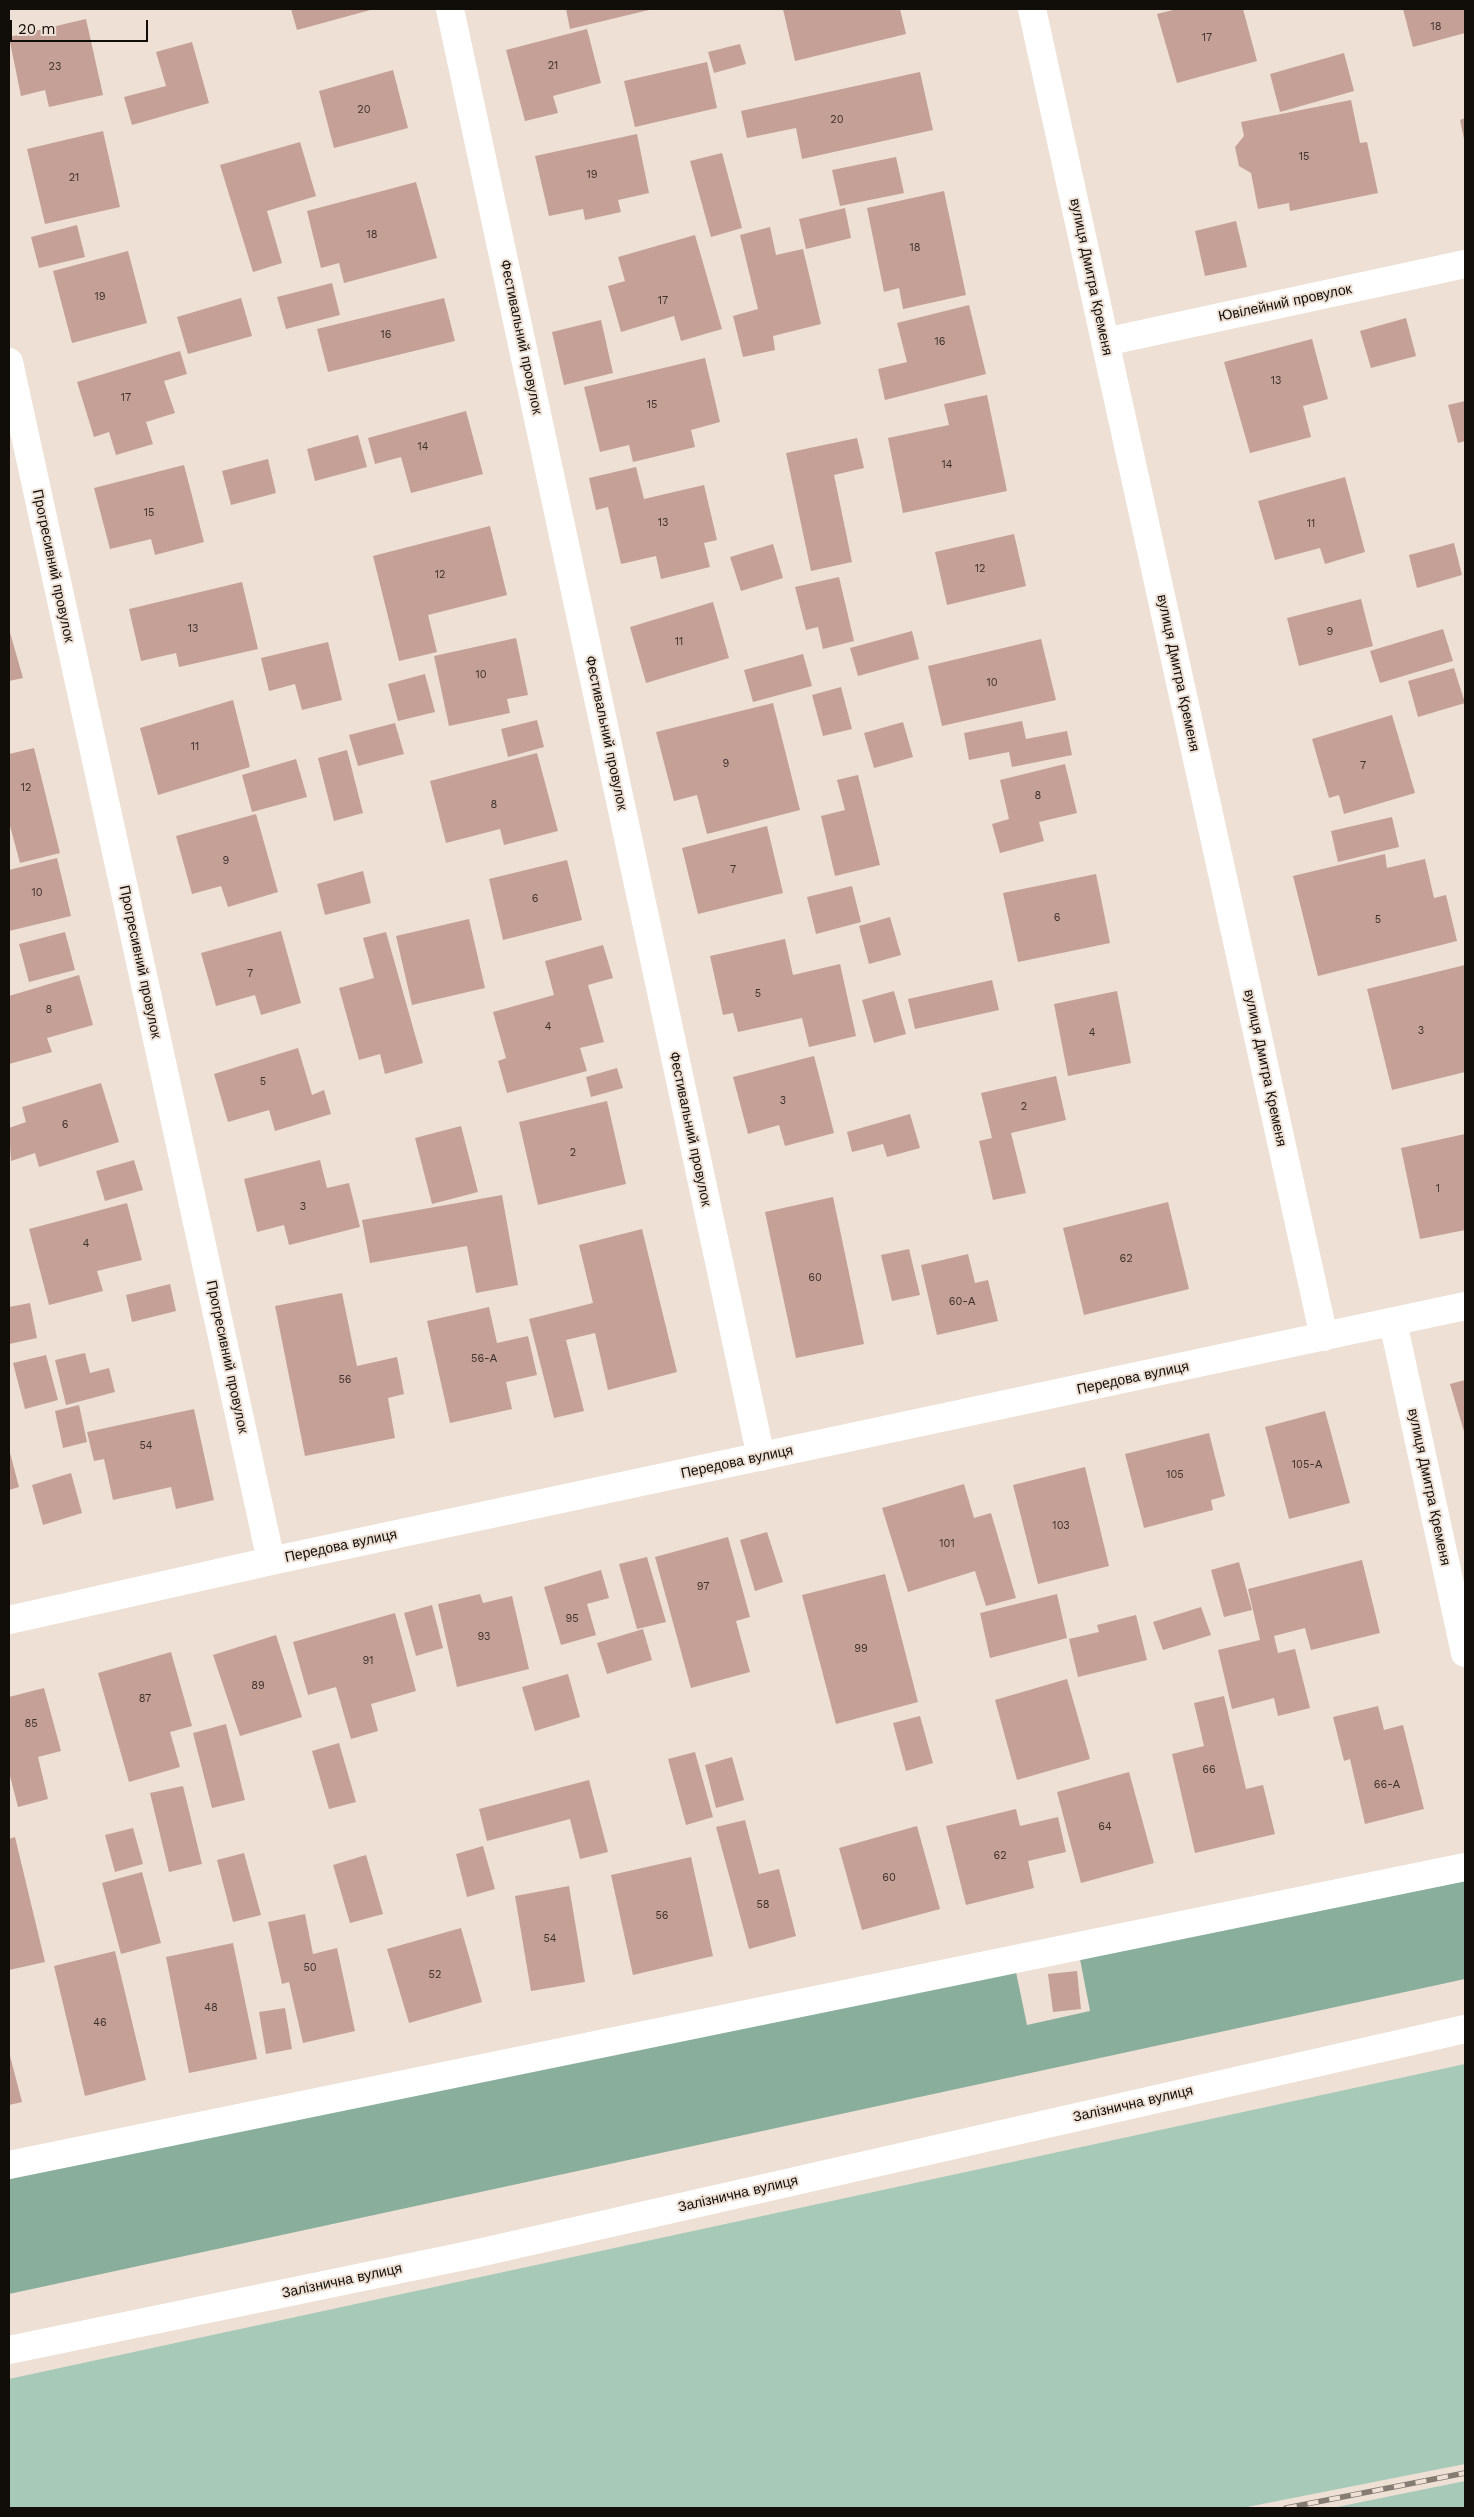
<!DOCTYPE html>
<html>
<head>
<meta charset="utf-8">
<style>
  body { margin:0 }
  #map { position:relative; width:1474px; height:2517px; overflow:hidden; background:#eee0d5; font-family:"Work Sans",sans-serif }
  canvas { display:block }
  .frame { position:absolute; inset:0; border:10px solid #110d09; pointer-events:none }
  .scale { position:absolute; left:10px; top:20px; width:138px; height:22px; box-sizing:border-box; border:2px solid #110d09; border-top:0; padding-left:6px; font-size:15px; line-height:18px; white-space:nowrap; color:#110d09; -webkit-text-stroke:4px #eee0d5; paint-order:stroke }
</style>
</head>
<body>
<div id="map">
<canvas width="1474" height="2517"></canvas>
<div class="frame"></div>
<div class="scale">20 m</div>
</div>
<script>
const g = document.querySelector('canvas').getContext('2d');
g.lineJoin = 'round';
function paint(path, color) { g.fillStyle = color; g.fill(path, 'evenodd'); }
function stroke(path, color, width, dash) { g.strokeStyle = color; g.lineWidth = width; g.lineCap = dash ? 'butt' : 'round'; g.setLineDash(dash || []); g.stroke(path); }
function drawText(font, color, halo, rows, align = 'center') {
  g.font = font + ' "Work Sans",sans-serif'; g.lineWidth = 4; g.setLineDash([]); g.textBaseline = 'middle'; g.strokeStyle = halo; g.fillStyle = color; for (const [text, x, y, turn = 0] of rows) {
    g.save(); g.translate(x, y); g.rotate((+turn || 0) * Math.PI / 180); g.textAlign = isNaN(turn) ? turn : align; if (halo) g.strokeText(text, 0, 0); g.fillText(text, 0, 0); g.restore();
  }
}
const green = new Path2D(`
  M1465,2064v400l-223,44h-1233v-129z
  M1465,2481v27h-133z`);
const forest = new Path2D(`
  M1465,1881v98l-1456,315v-119l1007,-203 11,53 63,-14 -10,-52z`);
const building = new Path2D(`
  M291,9h83l-77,21z
  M566,9h87l-83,20z
  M783,9h117l6,25 -111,27z
  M1177,9h66l14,52 -80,22 -20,-69z
  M1403,9h62v24l-52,14z
  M86,19l17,76 -54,12 -4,-17 -24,6 -12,-59z
  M587,29l14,54 -48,13 5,17 -33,8 -19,-71z
  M192,42l17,61 -77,22 -8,-28 42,-11 -10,-34z
  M740,44l6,20 -32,9 -6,-21z
  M1344,53l10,38 -74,21 -10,-38z
  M707,62l10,46 -82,19 -11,-46z
  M393,70l15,58 -74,20 -15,-57z
  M920,72l13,58 -131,29 -6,-31 -49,10 -6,-27z
  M1351,100l9,43 7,-1 11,51 -88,18 -1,-8 -31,6 -7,-36 -12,-7 -4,-19 9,-11 -3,-14z
  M1465,118v21h-1l-4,-19z
  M103,131l17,76 -75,17 -18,-75z
  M637,134l12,59 -31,7 3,12 -36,8 -2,-11 -34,7 -14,-60z
  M300,142l16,54 -49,15 15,52 -29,9 -33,-107z
  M722,153l20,75 -31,9 -21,-76z
  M896,157l8,36 -64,13 -8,-36z
  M416,182l21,76 -93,25 -5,-20 -18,5 -14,-57z
  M944,191l22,104 -63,14 -4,-21 -15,4 -17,-84z
  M845,208l6,30 -45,11 -7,-30z
  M1236,221l11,46 -42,9 -10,-45z
  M77,225l8,32 -46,11 -8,-31z
  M770,227l6,28 27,-6 18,75 -48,12 2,14 -32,7 -10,-41 25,-7 -18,-74z
  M695,235l27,94 -41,12 -7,-25 -53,16 -13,-46 17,-5 -7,-24z
  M128,251l19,72 -75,20 -19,-72z
  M332,283l8,32 -54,14 -9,-32z
  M241,298l11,38 -64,18 -11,-37z
  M444,298l11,43 -127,31 -11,-43z
  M969,305l17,69 -101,26 -7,-31 29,-7 -10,-39z
  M1406,318l10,38 -45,12 -11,-37z
  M601,320l12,53 -49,12 -12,-53z
  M1312,339l16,60 -25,7 8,31 -61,16 -26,-91z
  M180,351l7,23 -23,7 11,32 -29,9 7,22 -37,11 -7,-23 -15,5 -17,-55z
  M705,358l15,64 -29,8 4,17 -62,15 -4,-17 -29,7 -16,-65z
  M987,395l20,96 -104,22 -15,-75 61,-13 -5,-21z
  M1465,401v40l-7,2 -10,-38z
  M466,411l17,63 -72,19 -10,-36 -26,7 -7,-26z
  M358,435l9,32 -52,14 -8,-32z
  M857,438l7,30 -30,7 18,87 -41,9 -25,-118z
  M268,459l8,34 -45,12 -9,-34z
  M184,465l20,77 -49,13 -4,-16 -41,10 -16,-61z
  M636,467l8,32 60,-14 13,55 -13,3 6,24 -49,12 -5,-23 -35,8 -13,-57 -12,3 -7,-32z
  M1345,477l20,75 -40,12 -5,-16 -45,12 -17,-59z
  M490,526l17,69 -79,20 9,37 -38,9 -26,-105z
  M1014,534l12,52 -79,19 -12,-53z
  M1454,543l8,32 -45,13 -8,-33z
  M773,544l10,34 -42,13 -11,-34z
  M839,577l15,64 -31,8 -5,-22 -12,3 -11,-43z
  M242,582l16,67 -79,18 -3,-14 -35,8 -12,-52z
  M1361,599l12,47 -74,20 -12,-48z
  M713,602l16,56 -83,25 -16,-56z
  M9,629l14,49 -14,3z
  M1443,629l10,32 -73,22 -10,-32z
  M912,631l7,28 -61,17 -8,-28z
  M516,638l12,57 -21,4 3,14 -61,13 -15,-70z
  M1041,639l15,61 -114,26 -14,-60z
  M328,642l14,58 -40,10 -7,-26 -26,7 -8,-33z
  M803,654l9,32 -59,16 -9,-32z
  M1454,668l11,35 -47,14 -10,-36z
  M425,674l10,38 -37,9 -10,-37z
  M841,687l11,42 -29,7 -11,-41z
  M233,700l17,67 -92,28 -18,-67z
  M773,703l27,107 -93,24 -10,-39 -23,6 -18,-69z
  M1392,715l23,78 -71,21 -5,-19 -10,3 -17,-59z
  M537,720l7,27 -36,10 -7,-28z
  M1022,721l4,18 41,-8 5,24 -60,12 -3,-15 -40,8 -5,-27z
  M903,722l10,35 -39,11 -10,-35z
  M395,723l9,31 -46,12 -9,-31z
  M34,748l26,105 -40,10 -11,-41v-68z
  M347,750l16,63 -29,8 -16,-63z
  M537,753l21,78 -54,14 -4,-16 -54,14 -16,-62z
  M296,759l11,38 -55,15 -10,-37z
  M1065,764l12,49 -38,9 5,19 -44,12 -8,-29 17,-5 -9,-39z
  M858,775l22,90 -45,11 -14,-60 24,-6 -8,-30z
  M256,814l22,78 -50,15 -7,-21 -29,8 -16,-58z
  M1392,817l7,30 -61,15 -7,-31z
  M767,826l16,67 -85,21 -16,-66z
  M1385,854l2,14 38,-9 9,39 12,-3 11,46 -139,35 -25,-100z
  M57,858l14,58 -62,15v-61z
  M567,860l15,60 -79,20 -14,-61z
  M363,871l8,32 -46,12 -8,-31z
  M1096,874l14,69 -92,19 -15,-69z
  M852,886l9,36 -45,12 -9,-37z
  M890,917l11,38 -32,9 -10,-38z
  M469,919l16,69 -73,17 -16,-69z
  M281,931l20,72 -40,12 -6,-20 -39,11 -15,-53z
  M65,932l10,38 -46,12 -10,-38z
  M386,932l37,131 -38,11 -5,-20 -21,6 -20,-72 35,-10 -11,-40z
  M785,939l8,36 47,-11 16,72 -47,11 -7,-29 -64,14 -5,-19 -10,2 -13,-59z
  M603,945l10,33 -25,7 16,57 -24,6 7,23 -80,22 -9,-32 8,-3 -13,-46 61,-17 -9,-34z
  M1465,965v107l-73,18 -25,-101z
  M79,975l14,50 -46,13 5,14 -43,12v-68z
  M992,980l7,30 -84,19 -7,-30z
  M894,991l12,43 -32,9 -12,-43z
  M1117,991l14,72 -63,13 -14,-72z
  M298,1048l14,47 12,-5 7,24 -56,17 -6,-21 -41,12 -14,-48z
  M814,1056l20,77 -49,13 -6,-21 -31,9 -15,-57z
  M617,1068l6,20 -32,9 -5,-20z
  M1056,1076l10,44 -55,13 15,60 -33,7 -14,-59 13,-3 -11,-45z
  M101,1083l18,59 -80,25 -4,-14 -24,8 -2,-33 17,-6 -4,-15z
  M607,1101l19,83 -88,21 -19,-83z
  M910,1114l10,34 -33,9 -4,-13 -31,8 -5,-20z
  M461,1126l17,66 -46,12 -17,-66z
  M1465,1134v96l-45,9 -19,-91z
  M134,1160l9,30 -38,11 -9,-30z
  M320,1160l7,28 22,-5 11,44 -71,18 -5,-20 -27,7 -13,-53z
  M502,1195l16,90 -42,8 -9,-47 -97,17 -8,-43z
  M833,1197l31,147 -68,14 -31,-146z
  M1168,1202l21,87 -105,26 -21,-87z
  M127,1203l15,57 -45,11 6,20 -54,14 -20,-76z
  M642,1229l35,143 -69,18 -13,-57 -29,7 18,71 -30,7 -25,-99 64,-16 -14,-58z
  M909,1249l11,46 -28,6 -11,-46z
  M968,1254l7,29 13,-3 10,41 -61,14 -16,-70z
  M170,1284l6,27 -44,11 -6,-27z
  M342,1293l15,73 40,-9 7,37 -16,4 7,40 -90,18 -30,-150z
  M30,1303l7,35 -28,6v-37z
  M489,1307l8,36 31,-7 9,39 -31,7 6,27 -62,14 -23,-102z
  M85,1353l5,20 19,-5 6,24 -49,13 -11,-45z
  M46,1355l12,45 -33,9 -12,-46z
  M1465,1380v55l-15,-51z
  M79,1405l8,37 -24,6 -8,-37z
  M194,1409l20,91 -38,9 -5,-22 -58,13 -9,-41 -10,2 -7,-29z
  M1325,1411l25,92 -61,16 -24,-92z
  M1209,1433l16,63 -14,4 2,10 -69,18 -19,-74z
  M9,1449l10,38 -10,3z
  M1085,1467l24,99 -71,18 -25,-99z
  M71,1473l11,40 -39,12 -11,-40z
  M964,1484l10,34 17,-5 25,85 -30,8 -11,-35 -67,21 -26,-84z
  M767,1532l16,50 -28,9 -15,-51z
  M728,1537l22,80 -14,4 14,51 -59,16 -36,-131z
  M647,1557l19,65 -29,7 -18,-65z
  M1362,1560l18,73 -69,17 -6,-22 -31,8 4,17 17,-4 15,59 -32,8 -4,-18 -42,11 -14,-59 42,-10 -12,-51z
  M1239,1562l13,48 -28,7 -13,-47z
  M601,1570l8,28 -22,6 9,31 -35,10 -17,-58z
  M885,1574l33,128 -82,22 -34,-129z
  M480,1594l3,9 29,-7 17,73 -72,18 -19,-83z
  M1057,1594l10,44 -77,20 -10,-45z
  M432,1605l11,43 -27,8 -12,-43z
  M1201,1607l10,28 -48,15 -10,-28z
  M395,1613l21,78 -45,13 7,27 -27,8 -15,-52 -28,8 -15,-53z
  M1136,1615l11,45 -69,17 -9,-38 30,-7 -2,-7z
  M643,1629l9,31 -45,14 -10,-31z
  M276,1635l26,82 -62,19 -27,-81z
  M171,1652l21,74 -22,6 10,35 -51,15 -31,-109z
  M568,1674l12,43 -45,14 -13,-44z
  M1067,1679l23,80 -73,21 -22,-80z
  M44,1688l17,63 -23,6 10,42 -30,8 -9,-35v-75z
  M1224,1696l22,93 17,-4 12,49 -80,19 -23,-99 32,-8 -10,-43z
  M1378,1706l6,24 19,-5 21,84 -59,15 -15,-65 -6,2 -11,-44z
  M920,1716l13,47 -27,8 -13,-48z
  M226,1724l19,76 -33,8 -19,-75z
  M339,1743l17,59 -27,7 -17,-58z
  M695,1752l18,65 -27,8 -18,-66z
  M732,1757l12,43 -28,8 -11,-43z
  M1129,1772l25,91 -73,20 -24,-91z
  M589,1780l19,72 -28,7 -10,-40 -83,22 -8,-32z
  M183,1786l19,78 -33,8 -19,-79z
  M1016,1809l4,17 38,-9 8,35 -38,9 6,27 -68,17 -20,-79z
  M745,1820l14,54 20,-5 17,67 -47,13 -33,-122z
  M917,1826l23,83 -78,21 -23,-82z
  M133,1828l10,36 -28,8 -10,-37z
  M15,1837l30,125 -36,8v-131z
  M483,1846l12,43 -28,8 -11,-43z
  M244,1853l17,62 -28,7 -16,-62z
  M366,1855l17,59 -33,9 -17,-58z
  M691,1857l22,99 -80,19 -22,-100z
  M142,1872l19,71 -40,11 -19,-71z
  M569,1886l16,96 -54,9 -16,-95z
  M305,1914l8,40 24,-6 18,83 -52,12 -14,-61 -7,2 -14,-62z
  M461,1928l21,74 -73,21 -22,-74z
  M233,1943l24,116 -68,14 -23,-116z
  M115,1951l31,129 -61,16 -31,-130z
  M1077,1971l4,38 -28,3 -5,-38z
  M285,2008l7,41 -26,5 -7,-42z
  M9,2052l13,50 -13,3z`);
const minor = new Path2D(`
  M450,9l311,1448
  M1032,9l292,1328
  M1105,342l360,-78
  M9,362l262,1199
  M1393,1322l72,331
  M9,1620l262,-59 1194,-255
  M9,2165l1456,-298
  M9,2350l465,-96 991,-225`);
const rail = new Path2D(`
  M1286,2508l179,-35`);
const numberNames = [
  ["18",1436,27],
  ["17",1207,38],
  ["21",553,66],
  ["23",55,67],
  ["20",364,110],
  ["20",837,120],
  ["15",1304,157],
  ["19",592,175],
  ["21",74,178],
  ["18",372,235],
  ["18",915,248],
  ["19",100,297],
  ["17",663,301],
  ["16",386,335],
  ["16",940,342],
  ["13",1276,381],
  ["17",126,398],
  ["15",652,405],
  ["14",423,447],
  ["14",947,465],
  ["15",149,513],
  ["13",663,523],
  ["11",1311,524],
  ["12",980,569],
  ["12",440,575],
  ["13",193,629],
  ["9",1330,632],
  ["11",679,642],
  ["10",481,675],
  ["10",992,683],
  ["11",195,747],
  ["9",726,764],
  ["7",1363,766],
  ["12",26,788],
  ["8",1038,796],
  ["8",494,805],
  ["9",226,861],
  ["7",733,870],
  ["10",37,893],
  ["6",535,899],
  ["6",1057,918],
  ["5",1378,920],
  ["7",250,974],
  ["5",758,994],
  ["8",49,1010],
  ["4",548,1027],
  ["3",1421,1031],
  ["4",1092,1033],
  ["5",263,1082],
  ["3",783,1101],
  ["2",1024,1107],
  ["6",65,1125],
  ["2",573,1153],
  ["1",1438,1189],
  ["3",303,1207],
  ["4",86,1244],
  ["62",1126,1259],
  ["60",815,1278],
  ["60-А",962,1302],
  ["56-А",484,1359],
  ["56",345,1380],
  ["54",146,1446],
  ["105-А",1307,1465],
  ["105",1175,1475],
  ["103",1061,1526],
  ["101",947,1544],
  ["97",703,1587],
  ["95",572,1619],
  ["93",484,1637],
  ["99",861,1649],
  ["91",368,1661],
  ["89",258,1686],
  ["87",145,1699],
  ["85",31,1724],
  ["66",1209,1770],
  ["66-А",1387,1785],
  ["64",1105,1827],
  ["62",1000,1856],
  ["60",889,1878],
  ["58",763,1905],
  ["56",662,1916],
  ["54",550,1939],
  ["50",310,1968],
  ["52",435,1975],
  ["48",211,2008],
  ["46",100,2023]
];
const streetNames = [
  ["вулиця Дмитра Кременя",1091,277,78],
  ["Ювілейний провулок",1285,303,-12],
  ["Фестивальний провулок",521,337,78],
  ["Прогресивний провулок",53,566,78],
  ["вулиця Дмитра Кременя",1178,673,78],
  ["Фестивальний провулок",606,733,78],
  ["Прогресивний провулок",140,962,78],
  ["вулиця Дмитра Кременя",1265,1068,78],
  ["Фестивальний провулок",690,1129,78],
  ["Прогресивний провулок",227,1357,78],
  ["Передова вулиця",1133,1378,-12],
  ["Передова вулиця",737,1462,-12],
  ["вулиця Дмитра Кременя",1429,1487,78],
  ["Передова вулиця",341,1546,-12],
  ["Залізнична вулиця",1133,2104,-13],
  ["Залізнична вулиця",738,2194,-13],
  ["Залізнична вулиця",342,2281,-12]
];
paint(green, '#a6c9b8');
paint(forest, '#8aae9c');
paint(building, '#c4a096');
stroke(minor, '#fff', 28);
stroke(rail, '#857c74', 5.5);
stroke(rail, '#eee0d5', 4, [11]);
drawText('11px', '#3e322c', null, numberNames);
drawText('14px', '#110d09', '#eee0d5', streetNames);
</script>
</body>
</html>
